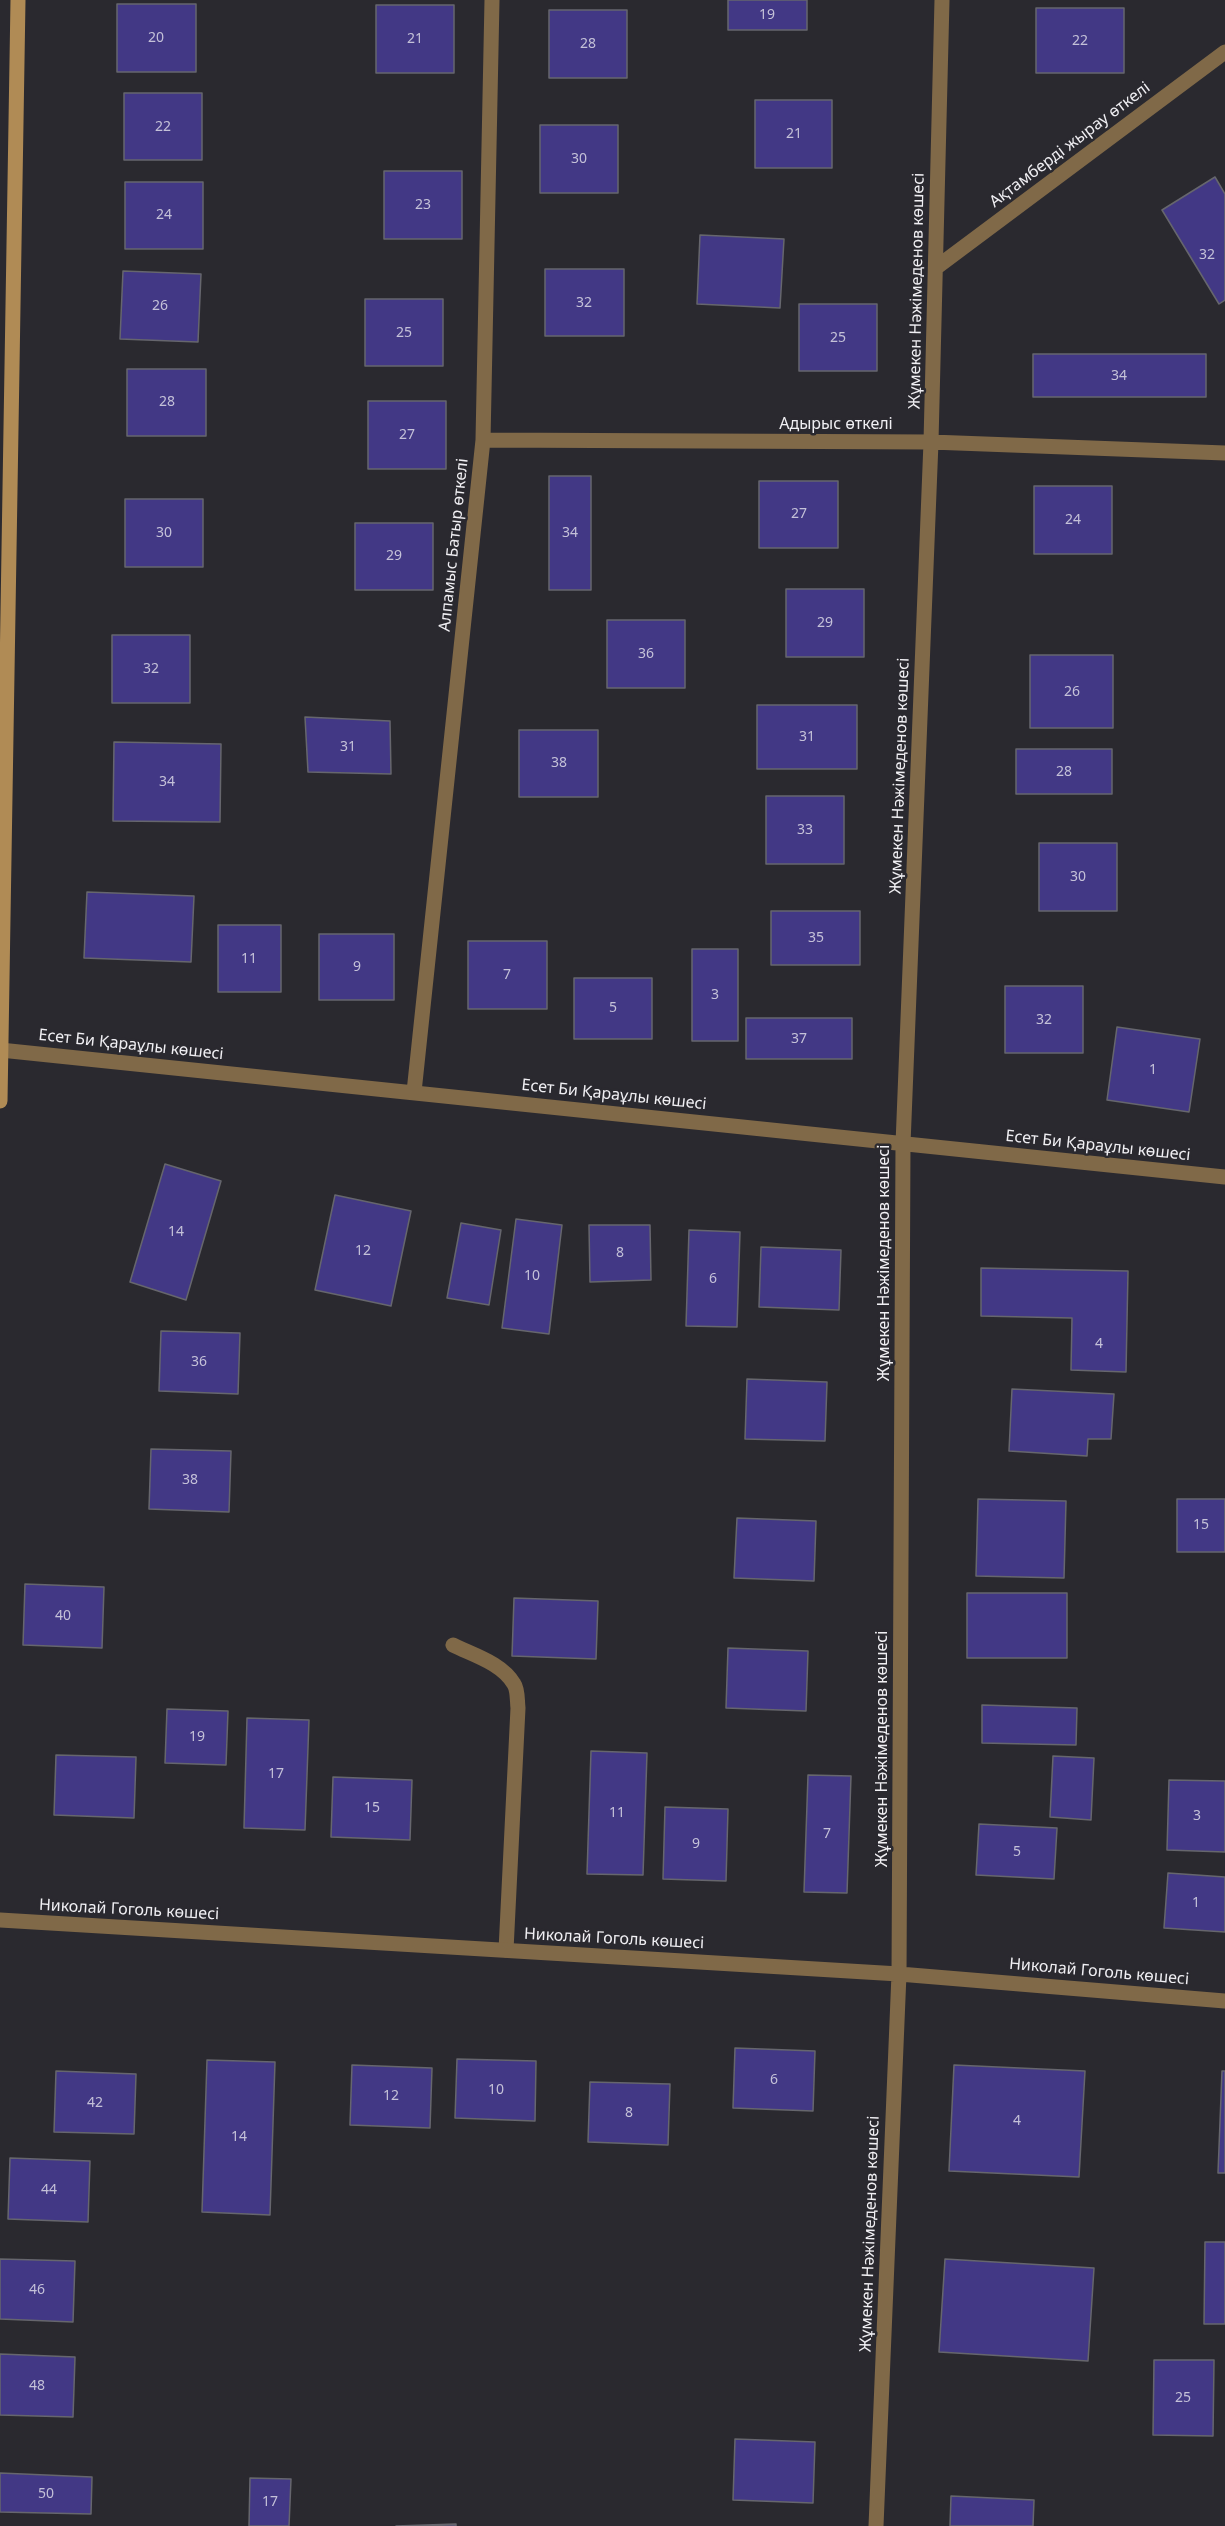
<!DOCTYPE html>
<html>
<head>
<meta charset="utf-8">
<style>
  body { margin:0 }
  canvas { display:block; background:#2a292f }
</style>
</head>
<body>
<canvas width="1225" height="2526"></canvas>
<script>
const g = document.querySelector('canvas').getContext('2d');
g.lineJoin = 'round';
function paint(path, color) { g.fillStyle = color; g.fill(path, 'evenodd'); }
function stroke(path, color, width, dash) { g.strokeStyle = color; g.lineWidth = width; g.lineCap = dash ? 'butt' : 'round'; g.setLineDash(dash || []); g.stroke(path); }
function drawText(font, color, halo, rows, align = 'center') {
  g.font = font + ' "Noto Sans",sans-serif'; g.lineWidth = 5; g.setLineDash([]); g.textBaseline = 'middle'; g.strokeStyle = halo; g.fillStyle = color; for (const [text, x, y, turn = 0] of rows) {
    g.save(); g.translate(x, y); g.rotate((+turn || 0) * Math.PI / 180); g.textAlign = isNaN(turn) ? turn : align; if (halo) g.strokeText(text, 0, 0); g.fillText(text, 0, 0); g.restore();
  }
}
const building = new Path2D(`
  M728,0h79v30h-79z
  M117,4h79v68h-79z
  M376,5h78v68h-78z
  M1036,8h88v65h-88z
  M549,10h78v68h-78z
  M124,93h78v67h-78z
  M755,100h77v68h-77z
  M540,125h78v68h-78z
  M384,171h78v68h-78z
  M1215,177l10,17v106l-6,4 -57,-94z
  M125,182h78v67h-78z
  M700,235l84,4 -4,69 -83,-4z
  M545,269h79v67h-79z
  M123,271l78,3 -3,68 -78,-3z
  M365,299h78v67h-78z
  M799,304h78v67h-78z
  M1033,354h173v43h-173z
  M127,369h79v67h-79z
  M368,401h78v68h-78z
  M549,476h42v114h-42z
  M759,481h79v67h-79z
  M1034,486h78v68h-78z
  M125,499h78v68h-78z
  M355,523h78v67h-78z
  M786,589h78v68h-78z
  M607,620h78v68h-78z
  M112,635h78v68h-78z
  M1030,655h83v73h-83z
  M757,705h100v64h-100z
  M305,717l85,4 1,53 -83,-2z
  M519,730h79v67h-79z
  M114,742l107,2 -1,78 -107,-1z
  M1016,749h96v45h-96z
  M766,796h78v68h-78z
  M1039,843h78v68h-78z
  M87,892l107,4 -3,66 -107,-4z
  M771,911h89v54h-89z
  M218,925h63v67h-63z
  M319,934h75v66h-75z
  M468,941h79v68h-79z
  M692,949h46v92h-46z
  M574,978h78v61h-78z
  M1005,986h78v67h-78z
  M746,1018h106v41h-106z
  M1117,1027l83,12 -11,73 -82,-12z
  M165,1164l56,17 -35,119 -56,-18z
  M335,1195l76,16 -20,95 -76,-16z
  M516,1219l46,6 -13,109 -47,-6z
  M461,1223l40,7 -12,75 -42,-7z
  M589,1225h61l1,55 -61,2z
  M689,1230l51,2 -3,95 -51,-1z
  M761,1247l80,3 -2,60 -80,-3z
  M981,1268l147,3 -2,101 -55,-2 1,-52 -91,-2z
  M161,1331l79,2 -2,61 -79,-3z
  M747,1379l80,3 -2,59 -80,-2z
  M1012,1389l102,5 -3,45h-23l-1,17 -78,-5z
  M151,1449l80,2 -2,61 -80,-3z
  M978,1499l88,2 -2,77 -88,-2z
  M1177,1499h48v53h-48z
  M737,1518l79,3 -2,60 -80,-3z
  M25,1584l79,3 -2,61 -79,-3z
  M967,1593h100v65h-100z
  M514,1598l84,3 -2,58 -84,-3z
  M728,1648l80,3 -2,60 -80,-3z
  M982,1705l95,3 -1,37 -94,-2z
  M167,1709l61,2 -2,54 -61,-2z
  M247,1718l62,2 -4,110 -61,-2z
  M591,1751l56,2 -4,122 -56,-1z
  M56,1755l80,2 -2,61 -80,-3z
  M1053,1756l41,2 -3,62 -41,-3z
  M808,1775l43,1 -4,117 -43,-1z
  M333,1777l79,3 -2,60 -79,-3z
  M1169,1780l56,1v71l-58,-2z
  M665,1807l63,2 -2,72 -63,-2z
  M979,1824l78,4 -3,51 -78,-4z
  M1168,1873l57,4v55l-61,-4z
  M735,2048l80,3 -2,60 -80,-3z
  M457,2059l79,2 -1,60 -80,-3z
  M207,2060l68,2 -5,153 -68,-3z
  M352,2065l80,3 -2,60 -80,-3z
  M954,2065l131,6 -6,106 -130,-6z
  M56,2071l80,3 -2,60 -80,-2z
  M1222,2071h3v102h-7z
  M590,2082l80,2 -2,61 -80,-3z
  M10,2158l80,3 -2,61 -80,-3z
  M1205,2242h20v82h-21z
  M0,2259l75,2 -2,61 -73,-3z
  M945,2259l149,9 -6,93 -149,-9z
  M0,2354l75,3 -2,60 -73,-2z
  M1154,2360h60l-1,76 -60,-1z
  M735,2439l80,3 -2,61 -80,-3z
  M0,2473l92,4 -1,37 -91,-2z
  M250,2478l41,1 -2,47h-40z
  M951,2496l83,4 -1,26h-83z
  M456,2524v2h-60z`);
const lane = new Path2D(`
  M453,1645c20,10 49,18 61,39 4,6 3,16 4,24l-12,242`);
const street = new Path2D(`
  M937,267l288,-215
  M483,440l448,2 294,11
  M0,1050l1225,127
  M414,1092l69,-652 9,-440
  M0,1920l899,54 326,27
  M876,2526l23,-552 4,-830 28,-702 11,-442`);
const secondary = new Path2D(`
  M0,1101l18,-1101`);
const numberNames = [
  ["19",767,15],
  ["20",156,38],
  ["21",415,39],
  ["22",1080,41],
  ["28",588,44],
  ["22",163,127],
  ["21",794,134],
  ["30",579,159],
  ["23",423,205],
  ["24",164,215],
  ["32",1207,255],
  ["32",584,303],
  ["26",160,306],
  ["25",404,333],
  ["25",838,338],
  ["34",1119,376],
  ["28",167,402],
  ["27",407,435],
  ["27",799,514],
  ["24",1073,520],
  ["30",164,533],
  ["34",570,533],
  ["29",394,556],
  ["29",825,623],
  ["36",646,654],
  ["32",151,669],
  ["26",1072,692],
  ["31",807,737],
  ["31",348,747],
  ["38",559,763],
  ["28",1064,772],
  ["34",167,782],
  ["33",805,830],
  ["30",1078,877],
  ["35",816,938],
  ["11",249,959],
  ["9",357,967],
  ["7",507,975],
  ["3",715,995],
  ["5",613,1008],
  ["32",1044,1020],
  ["37",799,1039],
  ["1",1153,1070],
  ["14",176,1232],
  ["12",363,1251],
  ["8",620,1253],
  ["10",532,1276],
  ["6",713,1279],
  ["4",1099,1344],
  ["36",199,1362],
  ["38",190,1480],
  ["15",1201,1525],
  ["40",63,1616],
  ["19",197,1737],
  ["17",276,1774],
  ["15",372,1808],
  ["11",617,1813],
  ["3",1197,1816],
  ["7",827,1834],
  ["9",696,1844],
  ["5",1017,1852],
  ["1",1196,1903],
  ["6",774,2080],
  ["10",496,2090],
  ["12",391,2096],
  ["42",95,2103],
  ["8",629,2113],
  ["4",1017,2121],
  ["14",239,2137],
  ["44",49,2190],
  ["46",37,2290],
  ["48",37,2386],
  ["25",1183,2398],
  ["50",46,2494],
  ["17",270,2502]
];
const streetNames = [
  ["Ақтамберді жырау өткелі",1070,145,-37],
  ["Жұмекен Нәжімеденов көшесі",917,291,-89],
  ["Адырыс өткелі",836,424],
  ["Алпамыс Батыр өткелі",454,545,-84],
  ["Жұмекен Нәжімеденов көшесі",900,776,-88],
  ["Есет Би Қараұлы көшесі",131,1045,6],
  ["Есет Би Қараұлы көшесі",614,1095,6],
  ["Есет Би Қараұлы көшесі",1098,1146,6],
  ["Жұмекен Нәжімеденов көшесі",884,1263,-90],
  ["Жұмекен Нәжімеденов көшесі",882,1749,-90],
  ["Николай Гоголь көшесі",129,1910,3],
  ["Николай Гоголь көшесі",614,1939,3],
  ["Николай Гоголь көшесі",1099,1972,5],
  ["Жұмекен Нәжімеденов көшесі",870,2234,-88]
];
paint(building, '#423885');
stroke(building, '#66666d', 1.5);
stroke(lane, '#806948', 15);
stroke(street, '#806948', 15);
stroke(secondary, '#b08b55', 15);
drawText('14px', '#c4c1d8', null, numberNames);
drawText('16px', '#f0eff3', '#2a292f', streetNames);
</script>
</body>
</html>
